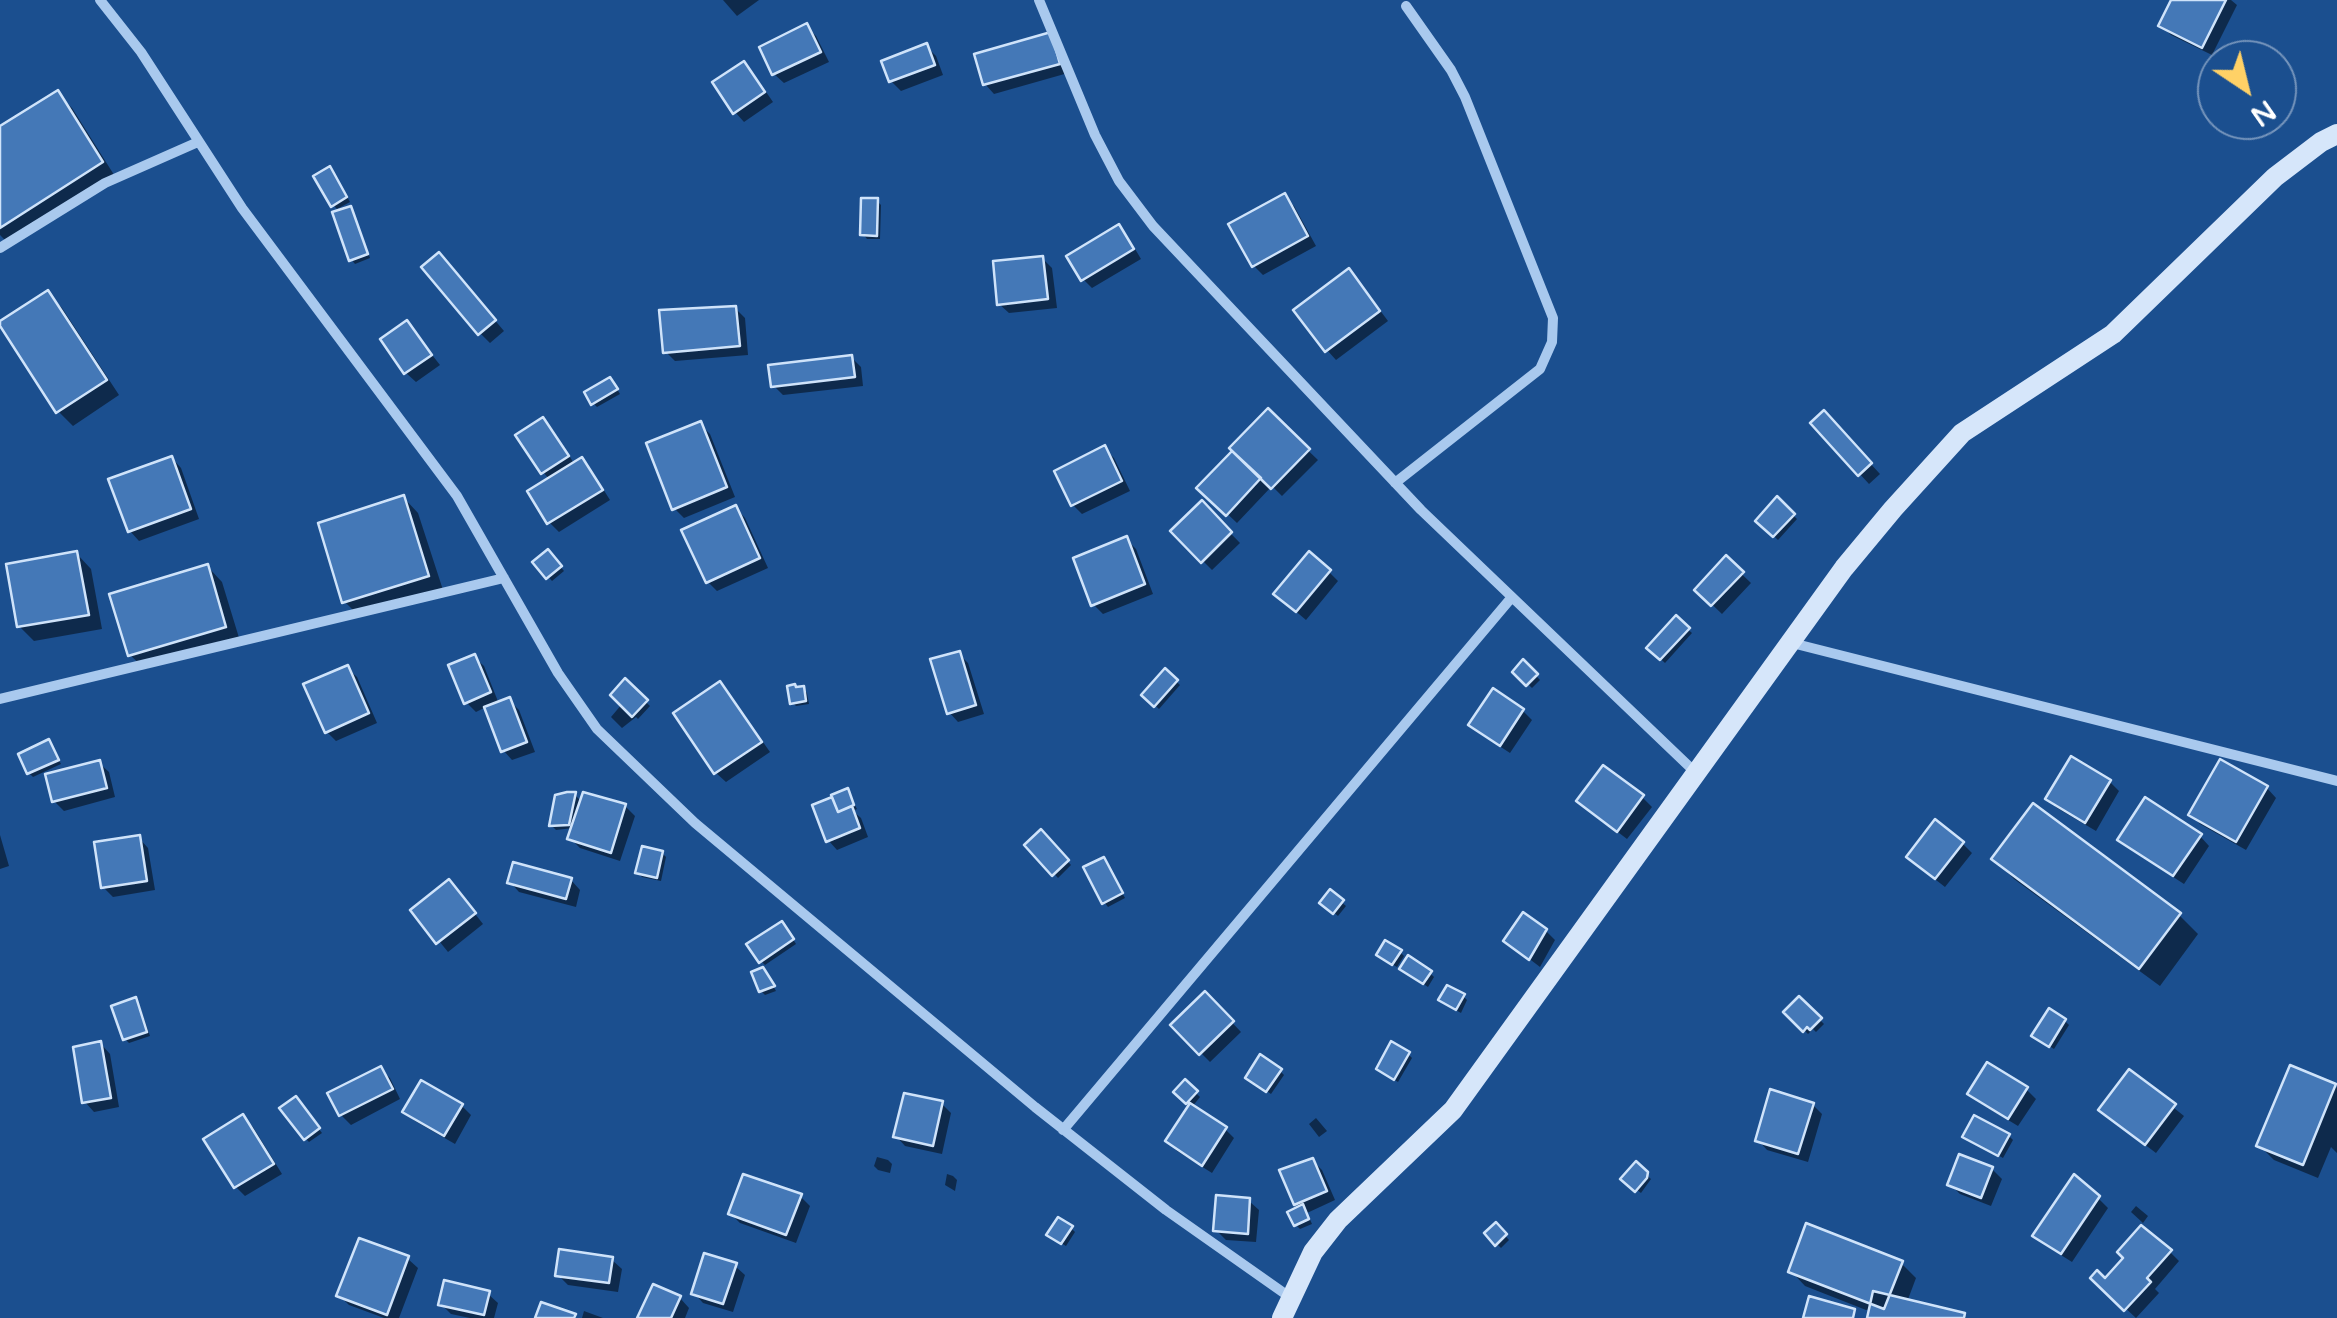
<!DOCTYPE html>
<html>
<head>
<meta charset="utf-8">
<style>
  body { margin:0 }
  #map { position:relative; width:2337px; height:1318px; overflow:hidden; background:#1b4f8f; font-family:"Varela Round",sans-serif }
  canvas { display:block }
  .north { position:absolute; left:2197px; top:40px; width:100px; height:100px; box-sizing:border-box; background:#1b4f8f; border:2px solid #7695bc; border-radius:50%; rotate:145deg; font-size:28px; font-weight:700; line-height:40px; text-align:center; color:#fff }
  .north::after { content:''; display:block; margin:auto; width:35px; height:45px; background:#ffd166; clip-path:polygon(50% 0,100% 100%,50% 72%,0 100%) }
</style>
</head>
<body>
<div id="map">
<canvas width="2337" height="1318"></canvas>
<div class="north">N</div>
</div>
<script>
const g = document.querySelector('canvas').getContext('2d');
g.lineJoin = 'round';
function paint(path, color) { g.fillStyle = color; g.fill(path, 'evenodd'); }
function stroke(path, color, width, dash) { g.strokeStyle = color; g.lineWidth = width; g.lineCap = dash ? 'butt' : 'round'; g.setLineDash(dash || []); g.stroke(path); }
const shadow = new Path2D(`
  M723,0h36l-22,16z
  M2174,0h57l6,5 -25,50 -41,-20 -9,-9z
  M806,26l10,10 13,26 -45,21 -10,-9z
  M1051,35l17,38 -74,21 -9,-10z
  M926,46l10,10 7,19 -42,16 -10,-10z
  M744,64l9,9 20,29 -29,20 -9,-10z
  M57,93l15,15 44,70 -106,67 -10,-10v-106z
  M334,174l16,28 -13,7 -4,-4z
  M1284,197l10,9 22,40 -53,29 -9,-9z
  M877,201l4,4 -1,34h-13l-4,-5z
  M350,208l4,5 16,45 -15,6 -4,-5z
  M1118,227l10,10 13,22 -49,29 -9,-9z
  M1042,258l10,10 5,40 -48,5 -10,-9z
  M448,265l56,66 -14,12 -10,-10z
  M1358,281l30,40 -52,39 -9,-10z
  M48,293l14,15 57,87 -46,31 -15,-15z
  M735,308l10,10 3,37 -73,6 -9,-9z
  M407,323l33,42 -24,17 -10,-9z
  M851,357l10,10 2,19 -80,9 -9,-9z
  M614,384l6,10 -23,13 -4,-4z
  M1268,412l50,48 -36,36 -10,-10 -35,37 -37,-35z
  M543,420l10,10 22,35 7,-4 9,9 19,30 -51,32 -10,-10 1,-42 -7,-8z
  M1813,423h20l47,51 -11,10z
  M700,424l10,10 25,63 -51,21 -10,-10z
  M1104,448l10,10 16,33 -48,23 -9,-9z
  M172,458l9,10 18,51 -60,22 -9,-10z
  M404,498l14,15 25,77 -84,26 -14,-14z
  M1777,500l20,19 -19,21 -20,-19z
  M1202,504l38,39 -28,27 -39,-39z
  M736,508l9,10 23,50 -51,23 -9,-9z
  M1126,539l10,10 17,45 -50,20 -10,-10z
  M548,552l16,19 -12,10 -17,-19z
  M77,554l14,15 11,60 -68,12 -15,-15z
  M1726,559l25,24 -29,31 -25,-24z
  M208,567l14,15 18,59 -95,28 -15,-14z
  M1329,572l9,9 -32,39 -20,-17z
  M1676,619l16,14 -27,30 -16,-15z
  M959,654l9,9 16,51 -26,8 -9,-10z
  M474,657l10,9 15,38 10,-4 10,10 16,42 -23,8 -9,-10 -17,-43 -10,5 -10,-10z
  M1524,663l16,17 -8,8 -17,-16z
  M347,668l10,9 20,46 -41,18 -9,-9z
  M1165,671l15,14 -21,24 -15,-14z
  M625,682l25,24 -12,13 -2,-2 -14,11 -11,-11 11,-13z
  M720,684l9,10 41,58 -44,30 -10,-9 -40,-59z
  M803,688l4,5 2,11 -13,2 -4,-4 5,-13z
  M1523,711l9,9 -22,33 -29,-19 -10,-9z
  M49,742l12,22 -28,13 -4,-4z
  M2072,759l38,23 9,9 -23,40 -39,-23 -9,-9z
  M2221,762l46,26 9,10 -30,52 -46,-26 -9,-10z
  M99,763l10,9 6,25 -51,14 -10,-10z
  M847,791l10,18 -4,2 8,7 7,19 -31,13 -9,-10 -13,-33z
  M575,795l7,7 43,4 10,10 -15,45 -40,-13 -10,-10 3,-10 -17,2 -4,-4z
  M1642,797l10,10 -25,32 -38,-29z
  M1041,832l30,33 -13,13 -30,-33z
  M0,835l9,31 -9,3z
  M2200,836l9,10 -25,38 -54,-35 -10,-10z
  M139,838l9,10 7,42 -42,7 -10,-10z
  M1963,844l9,9 -27,34 -27,-21z
  M662,853l4,4 -5,24 -19,-4 -4,-4z
  M1994,859l185,56 19,19 -38,52 -146,-107z
  M1104,860l21,38 -17,9 -4,-5z
  M571,880l9,10 -4,17 -57,-15 -9,-10z
  M458,892l25,32 -35,28 -34,-42z
  M1330,893l16,13 -8,10 -16,-13z
  M786,928l10,16 -31,21 -4,-4z
  M1546,931l9,9 -15,27 -34,-26z
  M1400,952l4,4 -7,11 -14,-8z
  M1406,972l24,1 4,4 -6,10z
  M767,975l9,16 -11,4 -4,-4z
  M1205,994l36,38 -31,30 -37,-37z
  M1463,996l4,4 -6,13 -16,-9z
  M1799,999l25,25 -8,8 -3,-3 -5,5 -22,-22z
  M135,1000l4,4 11,32 -21,7 -4,-4z
  M2065,1021l4,4 -15,24 -16,-10z
  M101,1044l9,10 9,53 -25,5 -9,-10z
  M1408,1054l4,4 -14,24 -15,-9z
  M380,1069l10,9 10,21 -49,26 -10,-10 -11,-21z
  M1280,1071l4,4 -13,19 -19,-13z
  M2129,1072l55,44 -28,37 -45,-34z
  M1185,1082l15,15 -8,10 33,22 9,9 -22,35 -35,-22 -9,-10 23,-35 -15,-14z
  M2335,1086l2,2v65l-6,-6 -13,31 -44,-18 -15,-15z
  M2026,1089l10,10 -18,27 -38,-23 -9,-10z
  M299,1103l23,30 -13,9 -4,-4z
  M942,1104l9,9 -9,41 -37,-8 -9,-10z
  M1813,1105l9,9 -14,48 -41,-12 -9,-10z
  M462,1106l9,9 -16,29 -40,-23 -9,-9z
  M243,1117l10,10 29,47 -37,22 -9,-9z
  M1316,1118l11,13 -8,6 -10,-13z
  M2009,1136l4,4 -10,18 -33,-18z
  M877,1157l11,3 4,4 -2,9 -12,-3 -4,-4z
  M1313,1161l9,9 13,30 -28,13 5,11 -12,5 -4,-4 5,-17 -5,-5z
  M1636,1165l15,14 -10,14 -18,-14z
  M1992,1169l10,10 -11,27 -31,-12 -10,-10z
  M947,1174l6,2 4,4 -2,11 -10,-6z
  M800,1196l10,10 -14,37 -56,-20 -9,-9z
  M2098,1198l10,10 -36,54 -27,-17 -9,-10z
  M1249,1201l10,9 -3,32 -30,-2 -10,-10z
  M2136,1206l12,10 -5,7 -12,-11z
  M1496,1225l13,15 -8,8 -14,-14z
  M1071,1228l4,4 -9,14 -12,-7z
  M2170,1252l9,9 -24,28 4,4 -23,25 -43,-40 12,4z
  M408,1259l10,9 -19,50h-15l-35,-13 -10,-10z
  M612,1260l10,9 -4,23 -50,-7 -10,-10z
  M1901,1263l15,15 -9,24 57,13 2,3h-97l2,-9 -5,1 -61,-24 -14,-15z
  M735,1266l10,9 -12,37 -30,-9 -9,-10z
  M488,1294l10,9 -4,15h-24l-19,-4 -10,-10z
  M680,1298l9,10 -4,10h-45z
  M584,1311l19,7h-21z`);
const building = new Path2D(`
  M2171,0h55l-24,48 -44,-22z
  M807,23l14,29 -49,23 -13,-28z
  M1051,32l9,32 -77,21 -9,-31z
  M927,43l8,22 -46,17 -8,-21z
  M744,61l21,31 -32,22 -21,-32z
  M58,90l45,72 -103,66v-102z
  M330,166l17,31 -16,10 -18,-31z
  M1285,193l23,43 -56,31 -24,-43z
  M861,198h17l-1,38 -17,-1z
  M351,206l17,48 -19,7 -17,-49z
  M1119,224l15,25 -53,32 -15,-25z
  M439,252l57,68 -18,15 -57,-68z
  M1043,256l5,43 -51,6 -4,-44z
  M1349,268l31,43 -55,41 -32,-42z
  M48,290l59,90 -51,33 -56,-87v-5z
  M736,306l4,40 -77,7 -4,-43z
  M407,320l25,35 -28,19 -24,-35z
  M852,355l3,22 -84,10 -3,-22z
  M610,377l8,12 -27,16 -7,-13z
  M1268,408l42,41 -39,40 -42,-41z
  M1824,410l48,53 -14,13 -48,-53z
  M543,417l26,39 -28,18 -26,-39z
  M701,421l26,66 -55,23 -26,-67z
  M1105,445l17,36 -51,25 -17,-35z
  M1232,451l29,27 -35,38 -30,-28z
  M172,456l19,53 -63,23 -20,-53z
  M582,457l21,33 -56,34 -20,-33z
  M404,495l25,81 -87,27 -24,-80z
  M1777,496l18,18 -22,23 -18,-16z
  M1202,500l30,32 -31,31 -31,-32z
  M736,505l24,53 -54,25 -25,-53z
  M1127,536l18,48 -54,22 -18,-48z
  M548,549l14,17 -16,13 -14,-17z
  M77,551l12,64 -72,12 -11,-63z
  M1309,551l22,19 -35,42 -23,-18z
  M1726,555l18,17 -33,34 -17,-16z
  M208,564l18,63 -98,29 -19,-62z
  M1676,615l14,13 -30,32 -14,-12z
  M960,651l16,54 -29,9 -17,-55z
  M475,654l16,38 -27,12 -16,-39z
  M1523,659l15,15 -12,12 -14,-14z
  M348,665l21,48 -44,20 -22,-49z
  M1165,668l13,12 -24,27 -13,-12z
  M625,678l23,22 -16,17 -22,-22z
  M720,681l42,61 -48,32 -41,-61z
  M795,684l1,3 8,-1 2,15 -16,3 -3,-18z
  M1493,688l31,21 -24,37 -32,-21z
  M510,697l17,45 -26,10 -17,-45z
  M49,739l10,21 -32,14 -9,-20z
  M2071,756l40,24 -26,43 -40,-24z
  M2220,759l48,27 -32,56 -48,-27z
  M100,760l7,28 -55,14 -7,-28z
  M1603,765l41,30 -27,37 -41,-31z
  M848,788l6,17 -16,7 -7,-17z
  M567,792h9l-7,33 -20,1 6,-31z
  M583,792l43,12 -15,49 -44,-14z
  M832,797l6,15 14,-6 8,22 -34,14 -14,-37z
  M2145,797l57,37 -29,42 -56,-36z
  M2033,803l148,110 -42,56 -148,-110z
  M1935,819l29,23 -29,37 -29,-22z
  M1041,829l28,31 -17,16 -28,-31z
  M140,835l7,46 -46,7 -7,-46z
  M642,846l21,5 -6,27 -22,-5z
  M1104,857l19,36 -21,11 -19,-37z
  M513,862l59,16 -6,21 -59,-16z
  M449,879l27,34 -40,31 -26,-34z
  M1330,889l14,11 -11,14 -14,-11z
  M1523,912l24,17 -18,31 -26,-19z
  M782,921l12,18 -35,24 -13,-19z
  M1385,940l17,10 -10,15 -16,-10z
  M1408,955l24,16 -9,13 -24,-15z
  M763,967l12,19 -16,6 -8,-20z
  M1447,985l18,9 -9,16 -18,-10z
  M1205,991l29,30 -35,34 -29,-30z
  M1799,996l23,22 -12,12 -3,-3 -4,5 -20,-20z
  M136,997l11,35 -24,8 -12,-34z
  M2049,1008l17,11 -17,28 -18,-11z
  M101,1041l10,57 -29,5 -9,-56z
  M1391,1041l19,11 -16,28 -18,-11z
  M1260,1054l22,15 -16,23 -21,-14z
  M1987,1062l41,25 -20,32 -41,-25z
  M2290,1065l46,19 -33,81 -47,-19z
  M381,1066l12,23 -54,27 -12,-23z
  M2129,1069l47,35 -31,41 -47,-35z
  M1185,1079l13,12 -12,13 -13,-12z
  M421,1080l42,24 -19,32 -42,-24z
  M1770,1089l44,14 -16,51 -43,-13z
  M904,1093l39,8 -10,45 -40,-9z
  M296,1096l24,32 -16,12 -25,-32z
  M1190,1103l37,24 -25,39 -37,-25z
  M243,1114l31,50 -40,24 -31,-49z
  M1974,1115l36,19 -12,22 -36,-19z
  M1959,1154l34,13 -12,31 -34,-13z
  M1313,1158l14,33 -33,14 -15,-35z
  M1636,1161l12,11 -1,6 -12,14 -15,-13z
  M743,1174l59,20 -16,41 -58,-21z
  M2074,1174l26,22 -39,58 -29,-18z
  M1216,1195l34,3 -2,36 -35,-3z
  M1303,1204l6,15 -15,7 -7,-14z
  M1058,1217l15,9 -12,18 -15,-9z
  M1496,1222l11,12 -12,12 -11,-13z
  M1806,1223l97,38 -19,48 -96,-37z
  M2141,1225l31,25 -25,28 4,4 -27,29 -34,-33 7,-8 8,8 18,-20 -6,-6z
  M359,1238l50,18 -22,59 -51,-19z
  M559,1249l54,8 -4,26 -54,-7z
  M704,1253l33,10 -14,41 -32,-10z
  M444,1280l46,11 -6,24 -46,-10z
  M653,1284l28,12 -10,22h-34z
  M1873,1291l92,22 -1,5h-97z
  M1809,1296l46,13 -2,9h-50z
  M541,1302l35,12 -2,4h-39z`);
const minor = new Path2D(`
  M100,0l41,52 101,156 215,288 101,177 39,56 98,94 340,284 131,103 125,88
  M1039,0l56,135 24,46 34,45 268,284 275,263
  M0,248l105,-65 93,-41
  M1395,483l145,-114 12,-27 1,-24 -88,-221 -14,-27 -45,-64
  M1792,643l545,138
  M0,699l504,-121
  M1063,1130l449,-533`);
const secondary = new Path2D(`
  M1282,1318l31,-66 25,-32 115,-110 391,-542 49,-59 69,-76 151,-99 162,-157 46,-35 16,-8`);
paint(shadow, '#0007');
paint(building, '#4478b7');
stroke(building, '#cfe3fa', 2.5);
stroke(minor, '#a9c9ee', 10);
stroke(secondary, '#d6e6fa', 20);
</script>
</body>
</html>
